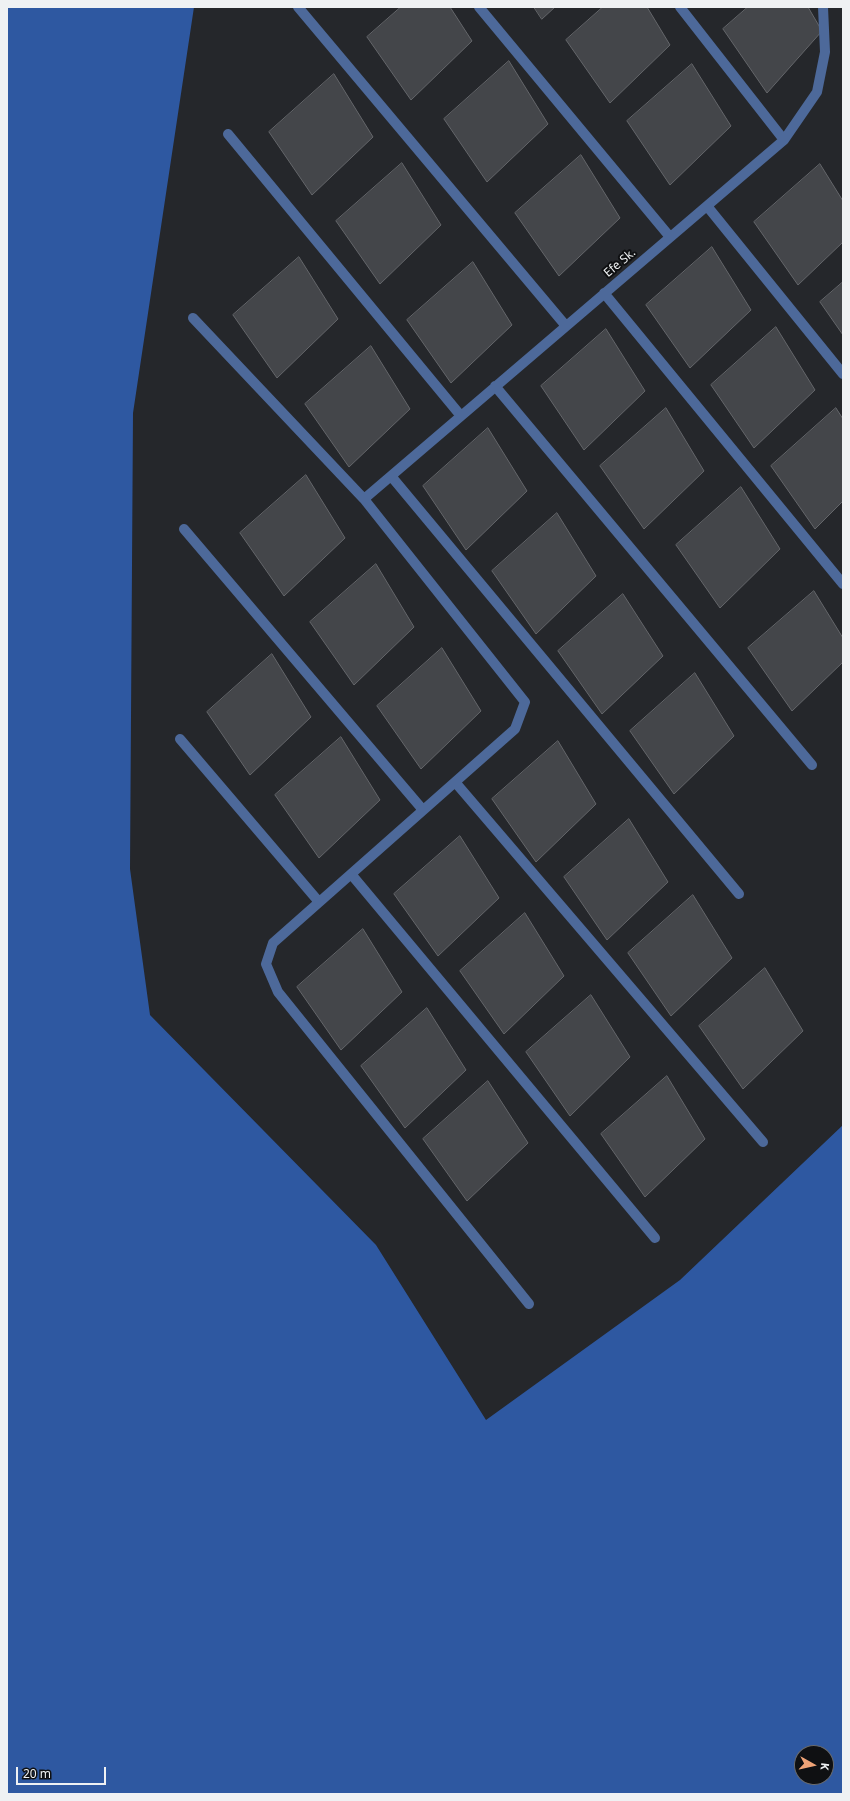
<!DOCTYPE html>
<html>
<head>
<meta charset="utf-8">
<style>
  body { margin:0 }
  #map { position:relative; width:850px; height:1801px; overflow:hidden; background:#25272b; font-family:"Noto Sans",sans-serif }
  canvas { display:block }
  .frame { position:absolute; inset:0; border:8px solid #eff1f3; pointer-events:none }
  .north { position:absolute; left:794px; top:1745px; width:40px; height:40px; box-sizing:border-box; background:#0f1012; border:1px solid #696a6c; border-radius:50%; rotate:98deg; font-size:11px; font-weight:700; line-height:16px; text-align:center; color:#eff1f3 }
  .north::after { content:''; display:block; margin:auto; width:14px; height:18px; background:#efa377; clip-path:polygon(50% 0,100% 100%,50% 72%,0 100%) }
  .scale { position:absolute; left:16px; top:1767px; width:90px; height:18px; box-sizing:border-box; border:2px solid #eff1f3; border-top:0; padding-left:5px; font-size:12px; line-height:14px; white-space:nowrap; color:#eff1f3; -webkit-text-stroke:3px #0f1012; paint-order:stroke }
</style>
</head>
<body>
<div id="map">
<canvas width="850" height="1801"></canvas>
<div class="frame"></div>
<div class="north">K</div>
<div class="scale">20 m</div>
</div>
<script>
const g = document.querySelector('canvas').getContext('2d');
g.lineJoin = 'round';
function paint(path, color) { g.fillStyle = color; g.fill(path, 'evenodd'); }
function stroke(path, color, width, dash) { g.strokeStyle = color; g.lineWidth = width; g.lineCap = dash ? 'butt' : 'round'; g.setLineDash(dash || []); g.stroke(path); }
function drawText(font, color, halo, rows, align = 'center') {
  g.font = font + ' "Noto Sans",sans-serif'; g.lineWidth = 4; g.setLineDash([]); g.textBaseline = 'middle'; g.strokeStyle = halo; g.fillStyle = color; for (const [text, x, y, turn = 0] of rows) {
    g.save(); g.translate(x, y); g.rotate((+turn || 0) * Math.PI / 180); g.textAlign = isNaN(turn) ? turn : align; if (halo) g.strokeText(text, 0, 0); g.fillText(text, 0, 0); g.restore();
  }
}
const forest = new Path2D(`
  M7,7h187l-61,406 -3,456 20,146 226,230 110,175 194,-140 163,-155v669h-836zM802,1753h24v24h-24z`);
const building = new Path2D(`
  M401,7h49l22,34 -61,59 -44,-63z
  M534,7h21l-13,12z
  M603,7h44l23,38 -60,58 -44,-63z
  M748,7h60l14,24 -55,62 -44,-64z
  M509,61l39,63 -61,58 -43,-63z
  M692,64l39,62 -61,59 -43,-64z
  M334,74l39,63 -61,58 -43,-63z
  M581,155l39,63 -61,58 -44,-63z
  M402,163l39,62 -61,59 -44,-63z
  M820,164l23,37v41l-45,43 -44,-63z
  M712,247l39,63 -61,58 -44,-63z
  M299,257l39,62 -61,59 -44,-63z
  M473,262l39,63 -61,58 -44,-63z
  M843,282v53l-23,-33z
  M776,327l39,63 -61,58 -43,-63z
  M606,329l39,62 -61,59 -43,-64z
  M371,346l39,63 -61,58 -44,-63z
  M666,408l38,63 -60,58 -44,-63z
  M836,408l7,11v82l-28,28 -44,-63z
  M488,428l39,63 -61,59 -43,-64z
  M306,475l39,63 -61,58 -44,-63z
  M741,487l39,62 -60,59 -44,-63z
  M557,513l39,63 -60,58 -44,-63z
  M376,564l38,63 -60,58 -44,-63z
  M814,591l29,47v24l-51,49 -44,-63z
  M623,594l40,62 -61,58 -44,-63z
  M442,648l39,63 -60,58 -44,-63z
  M272,654l39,63 -61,58 -43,-63z
  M695,673l39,63 -60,58 -44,-63z
  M341,737l39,63 -61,58 -44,-63z
  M558,741l38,63 -60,58 -44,-63z
  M629,819l39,63 -61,58 -43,-63z
  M460,836l39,62 -61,58 -44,-62z
  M693,895l39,63 -61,58 -43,-63z
  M525,913l39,63 -60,58 -44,-63z
  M363,929l39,63 -61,58 -44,-63z
  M765,968l38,63 -60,58 -44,-63z
  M591,995l39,62 -60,59 -44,-64z
  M427,1008l39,62 -61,58 -44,-62z
  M667,1076l38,63 -60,58 -44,-63z
  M488,1081l40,62 -61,58 -44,-62z`);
const minor = new Path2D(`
  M298,7l268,319
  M479,7l191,230
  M680,7l104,133
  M228,134l233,282
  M707,206l136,168
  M604,293l239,291
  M193,318l171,181 161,203 -10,27 -242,214 -7,21 12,28 251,312
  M495,386l317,379
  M391,476l348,418
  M364,499l420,-359 33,-48 8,-40 -2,-45
  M184,529l239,281
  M180,739l139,163
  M455,782l308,360
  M351,874l304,364`);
const streetNames = [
  ["Efe Sk.",620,263,-40]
];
paint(forest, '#2e58a1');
paint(building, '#44464a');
stroke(building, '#64666a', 1);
stroke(minor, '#4d699a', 10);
drawText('12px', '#eff1f3', '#0f1012', streetNames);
</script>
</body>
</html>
